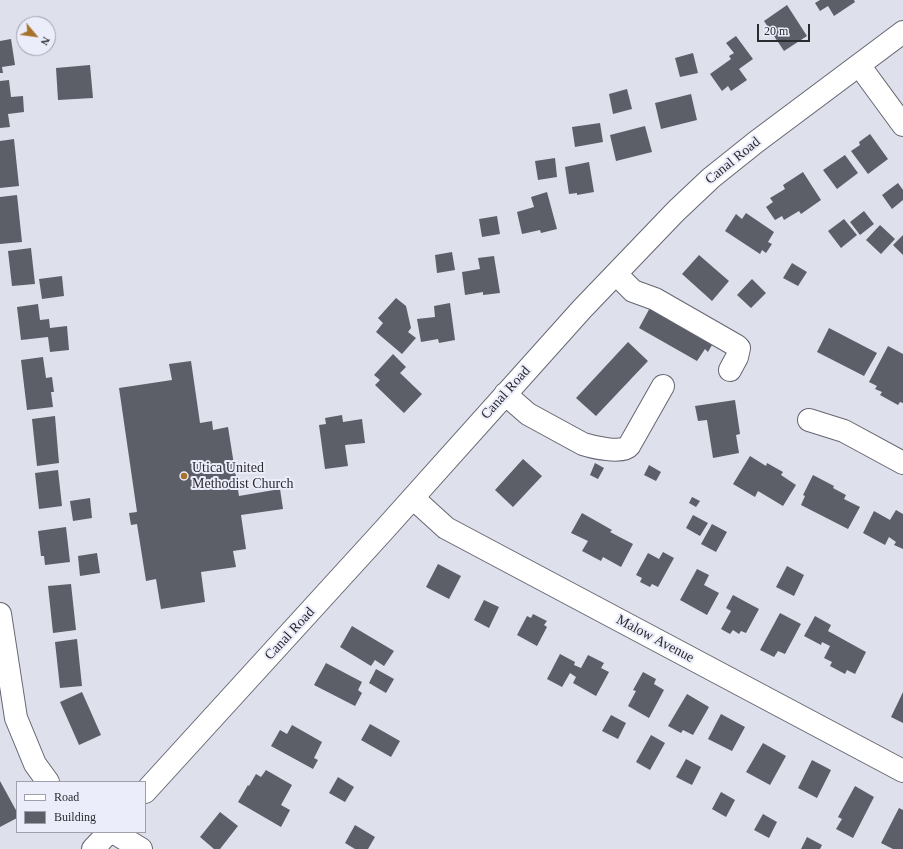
<!DOCTYPE html>
<html>
<head>
<meta charset="utf-8">
<style>
  body { margin:0 }
  #map { position:relative; width:903px; height:849px; overflow:hidden; background:#dee0ec; font-family:Georgia,serif }
  canvas { display:block }
  .legend { position:absolute; left:16px; top:781px; width:130px; height:52px; box-sizing:border-box; background:#ecedfa; border:1px solid #9fa0a9; margin:0; padding:5px 7px; list-style:none; font-size:12px; color:#2b2c30 }
  .legend li { display:flex; align-items:center; gap:8px; height:20px }
  .legend b { width:20px; border:1px solid #9fa0a9 }
  .north { position:absolute; left:16px; top:16px; width:40px; height:40px; box-sizing:border-box; background:#ecedfa; border:1px solid #9fa0a9; border-radius:50%; rotate:119deg; font-size:11px; font-weight:700; line-height:16px; text-align:center; color:#2b2c30 }
  .north::after { content:''; display:block; margin:auto; width:14px; height:18px; background:#a8722d; clip-path:polygon(50% 0,100% 100%,50% 72%,0 100%) }
  .scale { position:absolute; left:757px; top:24px; width:53px; height:18px; box-sizing:border-box; border:2px solid #2b2c30; border-top:0; padding-left:5px; font-size:12px; line-height:14px; white-space:nowrap; color:#2b2c30; -webkit-text-stroke:3px #ecedfa; paint-order:stroke }
</style>
</head>
<body>
<div id="map">
<canvas width="903" height="849"></canvas>
<ul class="legend">
<li><b style="height:5px;background:#fff"></b>Road</li>
<li><b style="height:11px;background:#5c5e68"></b>Building</li>
</ul>
<div class="north">N</div>
<div class="scale">20 m</div>
</div>
<script>
const g = document.querySelector('canvas').getContext('2d');
g.lineJoin = 'round';
function paint(path, color) { g.fillStyle = color; g.fill(path, 'evenodd'); }
function stroke(path, color, width, dash) { g.strokeStyle = color; g.lineWidth = width; g.lineCap = dash ? 'butt' : 'round'; g.setLineDash(dash || []); g.stroke(path); }
function drawText(font, color, halo, rows, align = 'center') {
  g.font = font + ' Georgia,serif'; g.lineWidth = 4; g.setLineDash([]); g.textBaseline = 'middle'; g.strokeStyle = halo; g.fillStyle = color; for (const [text, x, y, turn = 0] of rows) {
    g.save(); g.translate(x, y); g.rotate((+turn || 0) * Math.PI / 180); g.textAlign = isNaN(turn) ? turn : align; if (halo) g.strokeText(text, 0, 0); g.fillText(text, 0, 0); g.restore();
  }
}
const building = new Path2D(`
  M820,0h34l1,2 -21,14 -6,-10 -8,5 -5,-8z
  M787,5l20,31 -23,15 -20,-30z
  M736,36l17,23 -14,10 8,11 -16,11 -3,-5 -6,5 -12,-17 21,-15 -2,-3 5,-3 -8,-10z
  M11,39l4,26 -13,2 1,6h-3v-32z
  M693,53l5,20 -18,4 -5,-19z
  M90,65l3,33 -35,2 -2,-32z
  M9,80l2,17 12,-1 1,16 -16,2 2,13 -10,1v-47z
  M627,89l5,20 -19,5 -4,-20z
  M691,94l6,26 -36,9 -6,-26z
  M600,123l3,19 -28,5 -3,-20z
  M645,126l7,26 -36,9 -6,-26z
  M870,134l18,25 -20,15 -17,-23 9,-6 -1,-3z
  M14,139l5,47 -19,2v-47z
  M845,155l13,18 -21,16 -14,-19z
  M555,158l2,19 -19,3 -3,-19z
  M589,162l5,30 -17,3v-2l-8,1 -4,-27z
  M803,172l18,28 -20,14 -2,-3 -15,9 -2,-4 -7,4 -9,-13 7,-5 -3,-4 15,-9 -2,-4z
  M898,183l5,7v10l-11,9 -10,-14z
  M547,192l10,37 -16,4 -1,-3 -18,4 -5,-22 17,-5 -3,-10z
  M17,195l5,47 -22,2v-47z
  M864,211l10,13 -14,11 -10,-13z
  M746,213l28,19 -6,10 4,2 -6,9 -4,-3 -2,4 -35,-23 11,-17 6,5z
  M497,216l3,18 -18,3 -3,-18z
  M844,219l13,16 -16,13 -13,-17z
  M880,225l15,14 -14,15 -15,-14z
  M903,235v20l-10,-10z
  M31,248l4,36 -23,2 -4,-35z
  M452,252l3,18 -18,3 -2,-18z
  M699,255l30,26 -17,20 -30,-27z
  M494,256l6,37 -17,2v-3l-18,3 -3,-23 18,-3 -2,-11z
  M792,263l15,9 -9,14 -15,-8z
  M62,276l2,20 -22,3 -3,-20z
  M752,279l14,14 -15,15 -14,-13z
  M396,298l10,8 5,22 -3,4 8,6 -14,16 -26,-22 7,-9 -5,-5z
  M653,302l63,36 -8,14 -3,-3 -8,12 -58,-33z
  M450,303l5,37 -16,3 -1,-4 -17,3 -4,-23 18,-2 -1,-11z
  M38,304l2,16 9,-1 1,9 17,-2 2,24 -19,2 -2,-15 -27,3 -4,-33z
  M829,328l48,25 -13,23 -47,-24z
  M628,342l20,19 -52,55 -20,-18z
  M888,346l15,8v49l-3,-1 -2,3 -18,-10 2,-3 -7,-3 2,-3 -8,-4z
  M393,354l13,13 -6,6 22,21 -18,19 -29,-28 5,-5 -6,-5z
  M43,357l3,21 6,-1 2,15h-3l2,15 -26,3 -6,-50z
  M191,361l9,62 12,-2 1,9 15,-3 11,69 41,-7 3,20 -42,6 5,34 -13,2 3,16 -35,5 4,30 -44,7 -5,-30 -10,2 -9,-57 -6,1 -2,-12 8,-1 -18,-124 53,-8 -3,-16z
  M735,400l5,34 -4,1 3,18 -26,5 -6,-38 -9,1 -3,-15z
  M342,415l1,7 19,-3 3,24 -20,2 3,21 -23,3 -6,-44 7,-1 -1,-6z
  M55,416l4,47 -22,3 -5,-47z
  M750,456l16,10 1,-3 16,9 -2,3 15,10 -13,21 -25,-15 -3,6 -22,-13z
  M523,459l19,17 -29,31 -18,-17z
  M595,463l9,5 -6,11 -8,-4z
  M649,465l12,7 -5,9 -12,-6z
  M58,470l4,36 -23,3 -4,-36z
  M813,475l21,11 -1,2 13,7 -2,4 16,8 -12,22 -47,-24 4,-9 -2,-1z
  M692,497l8,4 -4,6 -7,-4z
  M90,498l2,20 -19,3 -3,-20z
  M896,510l7,4v35l-9,-4 2,-3 -7,-5 -4,8 -22,-12 11,-22 16,9z
  M582,513l30,17 -2,2 23,12 -12,23 -18,-10 -2,4 -19,-10 6,-10 -17,-8z
  M693,515l15,8 -8,13 -14,-8z
  M712,524l15,8 -11,20 -15,-8z
  M66,527l4,35 -25,3 -1,-9h-3l-3,-25z
  M663,552l11,6 -16,29 -6,-3 -2,3 -10,-5 2,-4 -6,-3 12,-22 11,6z
  M97,553l3,20 -20,3 -2,-20z
  M438,564l23,12 -12,23 -23,-12z
  M787,566l17,9 -10,21 -18,-9z
  M697,569l12,6 -5,10 15,8 -12,22 -27,-15z
  M71,584l5,46 -23,3 -5,-47z
  M733,595l26,14 -13,24 -5,-2 -2,3 -6,-4 -3,4 -9,-5 10,-18 -5,-3z
  M484,600l15,7 -10,21 -15,-8z
  M780,613l21,11 -16,30 -7,-3 -4,6 -14,-7z
  M533,614l14,7 -3,4 3,2 -10,19 -20,-11 10,-19 4,2z
  M815,616l16,9 -3,6 38,21 -11,22 -8,-4 -2,4 -15,-8 2,-4 -8,-4 6,-12 -8,-4 -1,3 -17,-9z
  M352,626l42,25 -10,15 -9,-6 -4,6 -31,-19z
  M77,639l5,47 -22,2 -5,-46z
  M560,654l15,8 -1,3 7,3 7,-13 16,8 -3,5 8,4 -13,24 -23,-13 3,-6 -6,-4 -8,14 -15,-8z
  M326,663l36,19 -4,8 4,3 -7,13 -41,-21z
  M376,669l18,10 -8,14 -17,-10z
  M643,672l13,7 -2,5 10,6 -15,28 -21,-12 8,-15 -3,-1z
  M82,692l19,43 -22,10 -19,-43z
  M903,692v31l-12,-6z
  M687,694l22,13 -16,28 -10,-5 -2,3 -13,-7z
  M721,714l24,13 -13,24 -24,-12z
  M611,715l15,8 -8,16 -16,-8z
  M370,724l30,17 -9,16 -30,-17z
  M292,725l30,17 -8,16 4,2 -5,9 -42,-23 9,-16 7,4z
  M651,735l14,8 -15,27 -14,-8z
  M763,743l23,13 -16,29 -24,-13z
  M686,759l15,8 -9,18 -16,-8z
  M812,760l19,10 -14,28 -19,-10z
  M266,770l26,15 -11,20 9,5 -9,17 -43,-25 10,-17 1,1 7,-12 5,3z
  M338,777l16,10 -9,15 -16,-9z
  M0,781l17,31v6l-17,9z
  M855,786l19,11 -21,41 -17,-9 6,-10 -4,-2z
  M721,792l14,8 -9,17 -14,-8z
  M899,808l4,2v39h-10l-12,-6z
  M220,812l18,14 -18,23h-6l-14,-12z
  M763,814l14,8 -8,16 -15,-8z
  M355,825l20,12 -7,12h-13l-10,-6z
  M807,837l15,8 -2,4h-19z`);
const minor = new Path2D(`
  M859,65l44,60
  M616,274l17,17 22,8 82,47 2,2 -2,9 -7,13
  M505,394l23,20 55,30c9,3 40,10 46,2l34,-60
  M809,420l35,11 59,32
  M413,498l33,30 457,243
  M0,614l16,104 19,46 13,18
  M145,792l239,-262 198,-221 94,-98 35,-33 45,-36 147,-110
  M113,832l28,17
  M93,849l16,-17`);
const markers = [
  [184,476,4,"#a8722d"]
];
const streetNames = [
  ["Canal Road",733,161,-39],
  ["Canal Road",506,393,-48],
  ["Canal Road",290,634,-47],
  ["Malow Avenue",655,639,28]
];
const poiNames = [
  ["Utica United",192,468],
  ["Methodist Church",192,484]
];
paint(building, '#5c5e68');
stroke(minor, '#656671', 24);
stroke(minor, '#fff', 22);
for (const [x, y, r, color] of markers) { const dot = new Path2D(); dot.arc(x, y, r, 0, 2 * Math.PI); g.fillStyle = color; g.fill(dot); stroke(dot, '#ecedfa', 1.5); }
drawText('14px', '#2b2c30', '#ecedfa', streetNames);
drawText('14px', '#2b2c30', '#ecedfa', poiNames, 'left');
</script>
</body>
</html>
